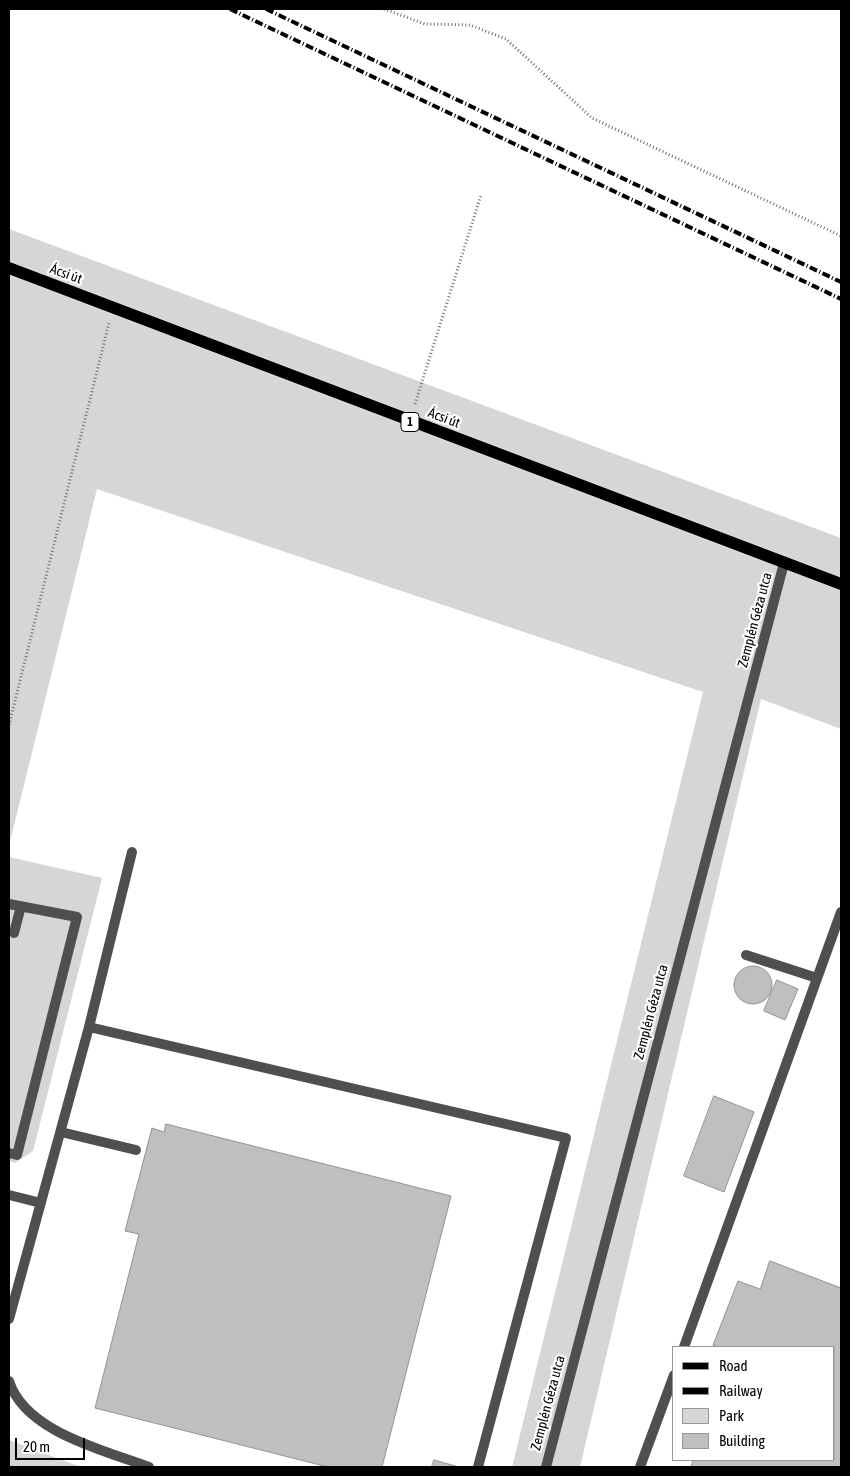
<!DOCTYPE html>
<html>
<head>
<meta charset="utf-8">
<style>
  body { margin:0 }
  #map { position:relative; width:850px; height:1476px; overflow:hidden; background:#fff; font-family:"Asap Condensed",sans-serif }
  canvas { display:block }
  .frame { position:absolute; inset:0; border:10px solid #000; pointer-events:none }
  .legend { position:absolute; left:672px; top:1346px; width:162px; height:115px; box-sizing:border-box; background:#fff; border:1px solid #999; margin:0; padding:6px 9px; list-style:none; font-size:15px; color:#000 }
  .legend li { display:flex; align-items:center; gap:10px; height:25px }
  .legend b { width:25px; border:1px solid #999 }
  .scale { position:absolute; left:15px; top:1438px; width:70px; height:22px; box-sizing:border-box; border:2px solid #000; border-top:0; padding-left:6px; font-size:15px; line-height:18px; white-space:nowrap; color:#000; -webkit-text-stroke:4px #fff; paint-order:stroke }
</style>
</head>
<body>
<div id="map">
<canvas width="850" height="1476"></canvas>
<div class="frame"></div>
<ul class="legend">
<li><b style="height:6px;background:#000"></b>Road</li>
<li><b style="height:6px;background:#000"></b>Railway</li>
<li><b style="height:14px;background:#d6d6d6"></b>Park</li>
<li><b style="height:14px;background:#bfbfbf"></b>Building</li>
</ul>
<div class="scale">20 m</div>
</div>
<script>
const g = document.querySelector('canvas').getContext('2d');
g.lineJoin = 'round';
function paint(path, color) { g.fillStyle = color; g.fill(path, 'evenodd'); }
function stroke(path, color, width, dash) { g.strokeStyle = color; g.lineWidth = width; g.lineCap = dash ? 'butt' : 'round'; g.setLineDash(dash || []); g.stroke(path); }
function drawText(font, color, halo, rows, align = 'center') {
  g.font = font + ' "Asap Condensed",sans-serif'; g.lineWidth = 4.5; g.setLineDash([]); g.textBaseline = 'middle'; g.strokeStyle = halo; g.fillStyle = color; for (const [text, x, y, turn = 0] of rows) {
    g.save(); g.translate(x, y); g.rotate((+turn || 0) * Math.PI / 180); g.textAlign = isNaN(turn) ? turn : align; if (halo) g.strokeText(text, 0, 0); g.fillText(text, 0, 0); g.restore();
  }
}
const green = new Path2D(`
  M9,229l832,309v191l-80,-30 -181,768h-68l191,-775 -606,-203 -88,357z
  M9,857l93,21 -69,273 -18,12 -6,-2z
  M9,1440l72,27h-72z`);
const building = new Path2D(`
  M734 985a19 19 0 1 1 38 0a19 19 0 1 1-38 0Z
  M777,980l21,9 -13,31 -21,-9z
  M714,1096l40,16 -30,80 -40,-16z
  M166,1124l285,72 -69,271h-54l-233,-59 44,-174 -14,-3 27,-103 12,4z
  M770,1261l71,27v179h-150l2,-7h141v-113h-116l-5,-2 25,-64 22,8z
  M434,1460l25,7h-27z`);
const path = new Path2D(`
  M384,9l41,15 45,1 36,14 86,79 249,118
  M415,404l66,-209
  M9,725l100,-402`);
const service = new Path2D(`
  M9,904l68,13 -60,238 -8,-2
  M14,933l7,-27
  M746,955l71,23
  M89,1027l43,-175
  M61,1132l75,18
  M9,1195l32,8
  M9,1319l80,-292 477,111 -88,329
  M684,1347l157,-435
  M9,1381c16,51 95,69 140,86
  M640,1467l34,-92`);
const minor = new Path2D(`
  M546,1467l238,-904`);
const primary = new Path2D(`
  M9,268l832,316`);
const rail = new Path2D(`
  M230,9l611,290
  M266,9l575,273`);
const shields = [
  [410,422,18]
];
const shieldNames = [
  ["1",410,422]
];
const streetNames = [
  ["Ácsi út",66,274,20],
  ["Ácsi út",444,418,21],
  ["Zemplén Géza utca",755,620,-75],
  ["Zemplén Géza utca",651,1012,-75],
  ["Zemplén Géza utca",548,1403,-75]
];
paint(green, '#d6d6d6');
paint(building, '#bfbfbf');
stroke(building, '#939393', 1);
stroke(primary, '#dbdbdb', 15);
stroke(path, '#717171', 3, [1, 2.5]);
stroke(service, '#4f4f4f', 10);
stroke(minor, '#4f4f4f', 10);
stroke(primary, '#000', 12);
stroke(rail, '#000', 4, [8, 2.5, 1, 2.5]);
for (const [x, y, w] of shields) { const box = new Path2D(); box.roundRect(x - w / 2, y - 9.5, w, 19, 4); g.fillStyle = '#fff'; g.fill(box); stroke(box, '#000', 1); }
drawText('bold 12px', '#000', null, shieldNames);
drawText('14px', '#000', '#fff', streetNames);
</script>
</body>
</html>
